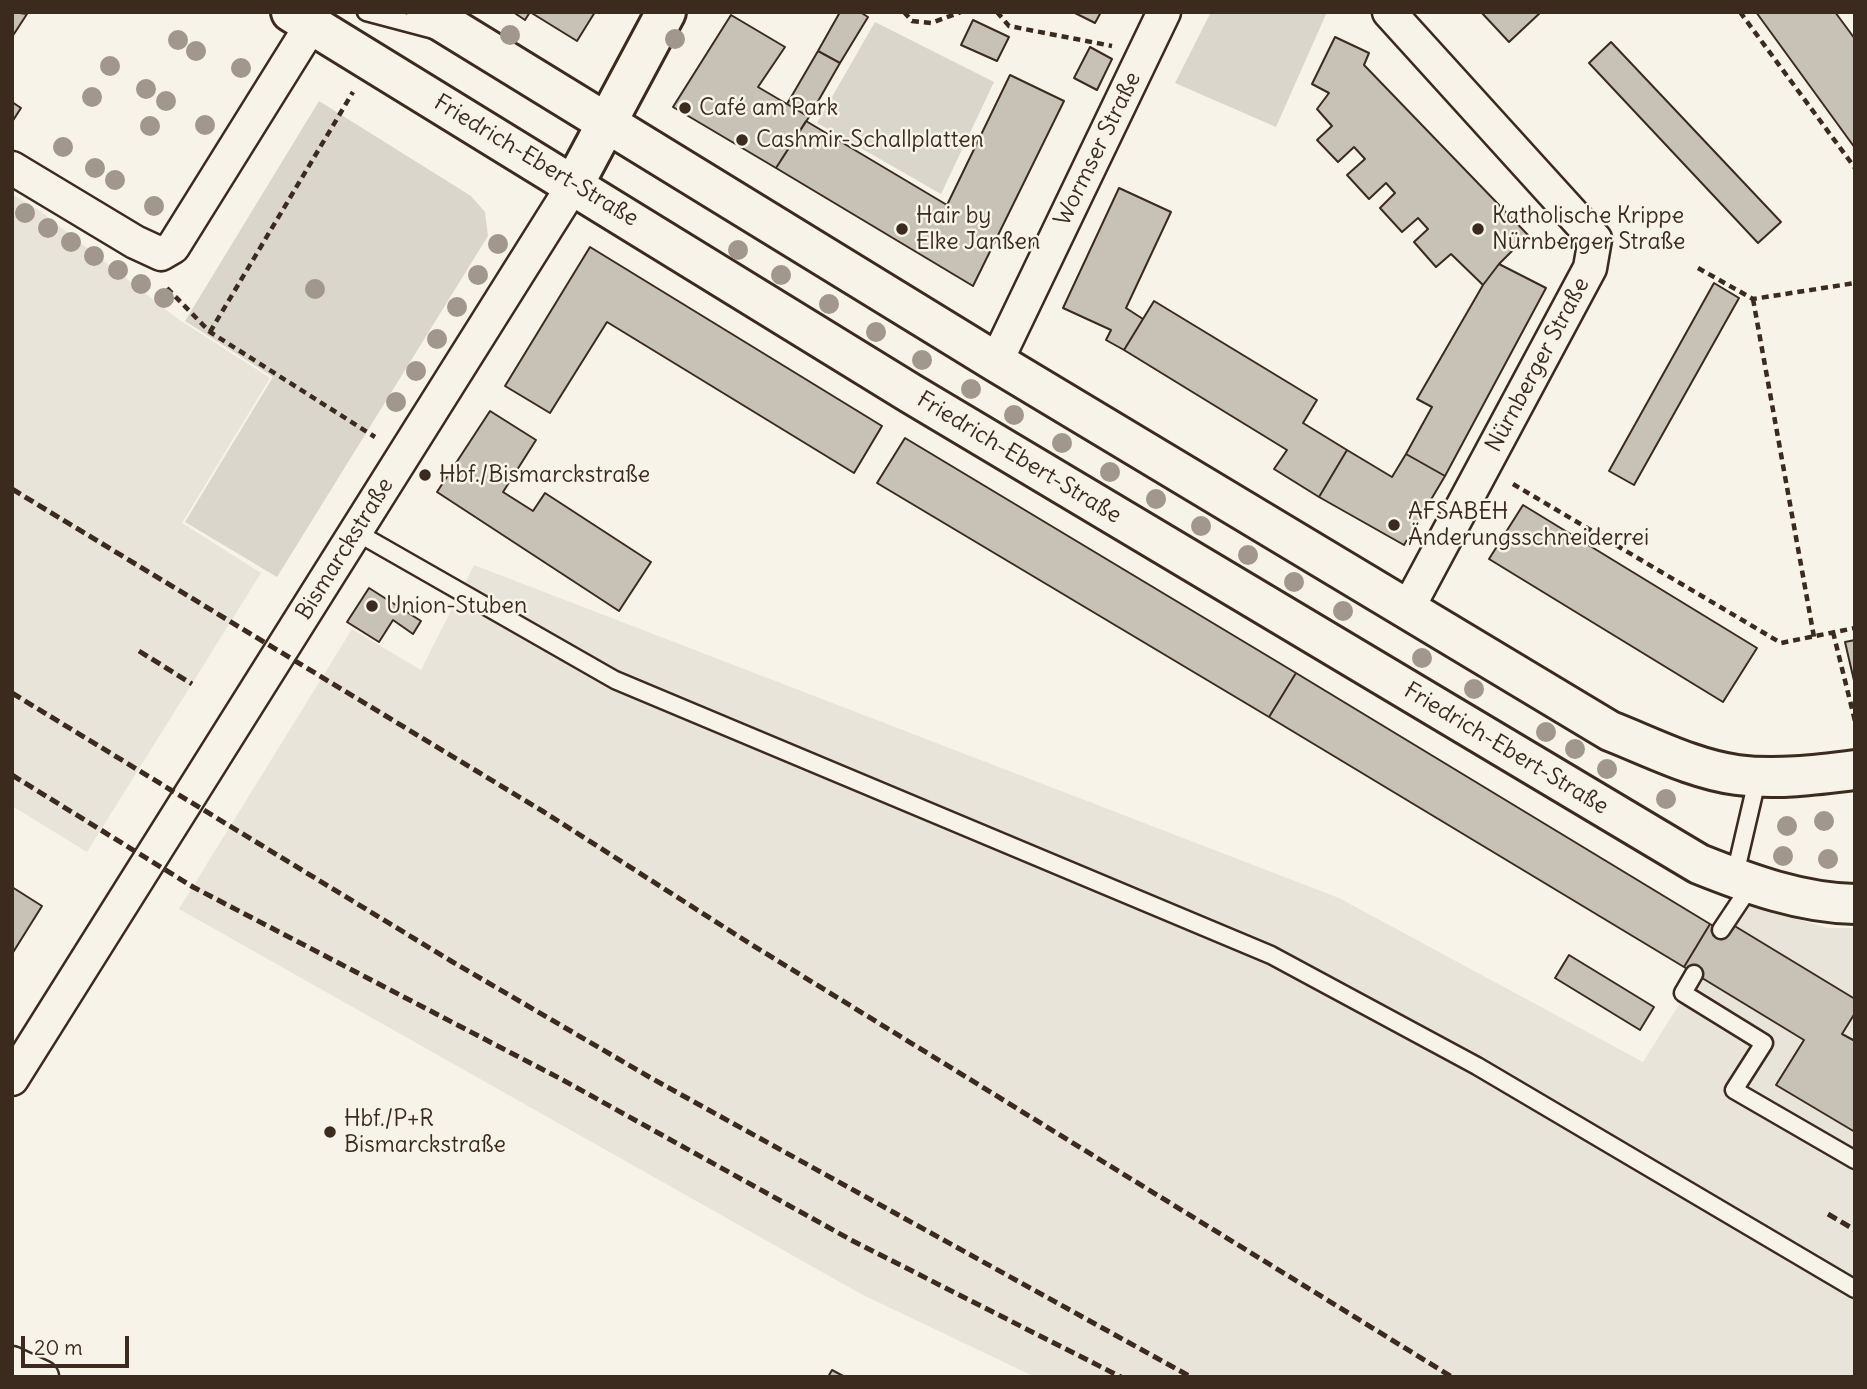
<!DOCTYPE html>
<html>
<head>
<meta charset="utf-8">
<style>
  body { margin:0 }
  #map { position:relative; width:1867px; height:1389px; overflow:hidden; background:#f7f3e8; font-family:Delius,sans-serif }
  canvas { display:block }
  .frame { position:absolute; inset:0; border:14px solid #3b2a1e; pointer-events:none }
  .scale { position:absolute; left:21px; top:1336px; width:108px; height:32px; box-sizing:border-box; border:4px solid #3b2a1e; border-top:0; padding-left:9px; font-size:21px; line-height:24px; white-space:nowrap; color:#3b2a1e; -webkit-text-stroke:5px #f7f3e8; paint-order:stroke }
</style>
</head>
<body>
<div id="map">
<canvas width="1867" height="1389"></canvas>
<div class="frame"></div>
<div class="scale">20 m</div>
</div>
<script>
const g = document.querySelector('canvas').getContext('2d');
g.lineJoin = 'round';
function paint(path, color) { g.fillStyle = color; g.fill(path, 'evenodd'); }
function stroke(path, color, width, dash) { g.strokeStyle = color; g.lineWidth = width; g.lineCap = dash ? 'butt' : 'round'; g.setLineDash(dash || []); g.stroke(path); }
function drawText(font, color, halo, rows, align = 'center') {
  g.font = font + ' Delius,sans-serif'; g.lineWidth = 5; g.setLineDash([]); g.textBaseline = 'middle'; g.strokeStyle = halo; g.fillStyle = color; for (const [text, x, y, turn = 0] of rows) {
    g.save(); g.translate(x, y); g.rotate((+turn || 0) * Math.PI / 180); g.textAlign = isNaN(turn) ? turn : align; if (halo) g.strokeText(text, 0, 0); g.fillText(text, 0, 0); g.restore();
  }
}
const built = new Path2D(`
  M12,194l28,17 138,108 92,59 -88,145 79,50 -174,279 -75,-46z
  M474,565l865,333 304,164 100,-159 84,25h28v449h-820l-174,-83 -682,-385 173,-280 69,41z`);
const green = new Path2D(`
  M1211,12h116l-51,115 -101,-44z
  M875,22l119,60 -53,112 -124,-71z
  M319,101l152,95 14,16 3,24 -211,341 -92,-55 88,-145 -88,-56z`);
const building = new Path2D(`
  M12,12l15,2 -15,23z
  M513,12h17l-5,8z
  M530,12h65l-18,29z
  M840,12h20l8,5 -28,46 -22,-12z
  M1073,12h28l-6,11z
  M1481,12h60l-32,30z
  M1756,12h79l20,27v109z
  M731,15l54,32 -27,40 51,30 -33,51 -103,-61z
  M973,20l36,17 -12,24 -36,-16z
  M1335,37l34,16 -5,12 164,170 -29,29 -16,21 -32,-31 -15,13 -22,-25 14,-13 -10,-11 -16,14 -22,-24 15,-15 -9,-10 -17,16 -22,-24 18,-16 -11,-12 -16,15 -21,-22 15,-14 -15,-17 12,-16 -17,-9z
  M1611,42l170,180 -23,21 -169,-180z
  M1090,47l22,12 -15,31 -23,-12z
  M818,51l22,12 -31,54 -22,-13z
  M1010,75l54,26 -91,185 -197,-118 30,-47 141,84z
  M12,102l9,6 -9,14z
  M1119,188l52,24 -45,96 17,11 -19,31 -18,-10 5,-10 -48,-22z
  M590,247l292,179 -28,47 -247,-151 -57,91 -45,-27z
  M1499,264l47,24 -101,188 -39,-22 26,-47 -15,-8 66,-114z
  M1714,283l25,15 -105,187 -25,-14z
  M1154,301l163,99 -14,23 44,27 -28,47 -45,-28 13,-19 -163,-100z
  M490,411l46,29 -33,52 30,19 12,-18 106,69 -32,49 -182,-119z
  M905,438l391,235 -27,44 -392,-234z
  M1347,450l45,27 14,-23 39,22 -41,69 -85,-48z
  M1523,505l234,143 -34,54 -234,-143z
  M369,588l52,33 -8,13 -20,-14 -14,22 -32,-20z
  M1855,640v45l-10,-43z
  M1296,673l414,251 -26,43 -415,-250z
  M12,887l30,19 -30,48z
  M1710,924l18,10 5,-9 122,74v14l-13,21 13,7v91l-79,-47 28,-45 -120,-73z
  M1569,955l85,52 -14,23 -85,-52z
  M832,1370l13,7h-17z`);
const path = new Path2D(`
  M904,12l8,9 19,2 30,-11
  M997,12l12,14 103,20
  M1740,12l115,156
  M1698,268l55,31 102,-16
  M167,288l43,44 165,105
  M1753,299l61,338
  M210,332l143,-240
  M1513,484l268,159 74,-15
  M1833,632l22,89`);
const service = new Path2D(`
  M366,12l68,18
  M356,532l259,148 656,275 206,111 378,223
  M1734,879l24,-103
  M1721,930l30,-45
  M1694,974l-11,19 81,50 -30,47 121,70`);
const minor = new Path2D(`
  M1389,12l206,227 -5,29 -183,342
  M12,168l123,74 26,12 12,-7 139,-223 2,-12
  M996,362l168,-350
  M12,1079l562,-895
  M12,1363l30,14`);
const tertiary = new Path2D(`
  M574,184l92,-172`);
const secondary = new Path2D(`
  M291,12l619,381 789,471c50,20 102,39 156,40
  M426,12l570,350 614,369c41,16 83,38 127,44 39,5 79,0 118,-5`);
const rail = new Path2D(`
  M12,489l532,323 205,131 703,434
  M139,651l53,33
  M12,693l439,268 200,117 540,299
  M12,775l181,112 368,192 292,162 268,136
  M1828,1214l27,16`);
const trees = [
  [510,35],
  [675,39],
  [178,40],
  [196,51],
  [110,66],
  [241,68],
  [146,89],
  [92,97],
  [166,101],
  [205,125],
  [150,126],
  [63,147],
  [95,168],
  [115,180],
  [154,206],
  [25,213],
  [48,228],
  [71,242],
  [498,244],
  [738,250],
  [94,256],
  [118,270],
  [478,275],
  [781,275],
  [141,284],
  [315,289],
  [164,298],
  [829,304],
  [457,307],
  [876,332],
  [437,339],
  [922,360],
  [416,371],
  [971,389],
  [396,402],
  [1014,415],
  [1062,443],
  [1110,472],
  [1156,499],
  [1201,526],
  [1248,555],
  [1294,582],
  [1343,611],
  [1422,658],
  [1474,689],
  [1546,732],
  [1575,749],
  [1607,769],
  [1666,799],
  [1824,821],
  [1787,826],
  [1783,856],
  [1828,859]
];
const markers = [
  [685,108,7,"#3b2a1e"],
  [742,140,7,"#3b2a1e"],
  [902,229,7,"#3b2a1e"],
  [1478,229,7,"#3b2a1e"],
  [425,475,7,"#3b2a1e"],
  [1394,525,7,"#3b2a1e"],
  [372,606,7,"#3b2a1e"],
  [330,1132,7,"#3b2a1e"]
];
const poiNames = [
  ["Café am Park",699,108],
  ["Cashmir-Schallplatten",756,140],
  ["Hair by",916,216],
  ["Elke Janßen",916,242],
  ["Katholische Krippe",1492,216],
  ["Nürnberger Straße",1492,242],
  ["Hbf./Bismarckstraße",439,475],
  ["AFSABEH",1408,512],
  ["Änderungsschneiderrei",1408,538],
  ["Union-Stuben",386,606],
  ["Hbf./P+R",344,1119],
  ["Bismarckstraße",344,1145]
];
const streetNames = [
  ["Wormser Straße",1098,149,-64],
  ["Friedrich-Ebert-Straße",536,161,31],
  ["Nürnberger Straße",1538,365,-62],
  ["Friedrich-Ebert-Straße",1019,458,31],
  ["Bismarckstraße",345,549,-58],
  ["Friedrich-Ebert-Straße",1506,749,31]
];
paint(built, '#e9e4d9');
paint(green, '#dbd6cb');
paint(building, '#c8c1b6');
stroke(building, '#3b2a1e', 2);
stroke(service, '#3b2a1e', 21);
stroke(minor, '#3b2a1e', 37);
stroke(tertiary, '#3b2a1e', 44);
stroke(secondary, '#3b2a1e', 44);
stroke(path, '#3b2a1e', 4.5, [7, 5]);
stroke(service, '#f7f3e8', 16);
stroke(minor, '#f7f3e8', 32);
stroke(tertiary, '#f7f3e8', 38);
stroke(secondary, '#f7f3e8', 38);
stroke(rail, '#3b2a1e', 5, [10, 5]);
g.fillStyle = '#a1978c';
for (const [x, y] of trees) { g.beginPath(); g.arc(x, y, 10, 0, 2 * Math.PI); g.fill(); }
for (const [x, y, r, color] of markers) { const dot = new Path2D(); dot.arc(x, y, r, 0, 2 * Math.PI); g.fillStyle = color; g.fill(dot); stroke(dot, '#f7f3e8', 2.5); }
drawText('23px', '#3b2a1e', '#f7f3e8', poiNames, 'left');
drawText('23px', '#3b2a1e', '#f7f3e8', streetNames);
</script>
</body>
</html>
